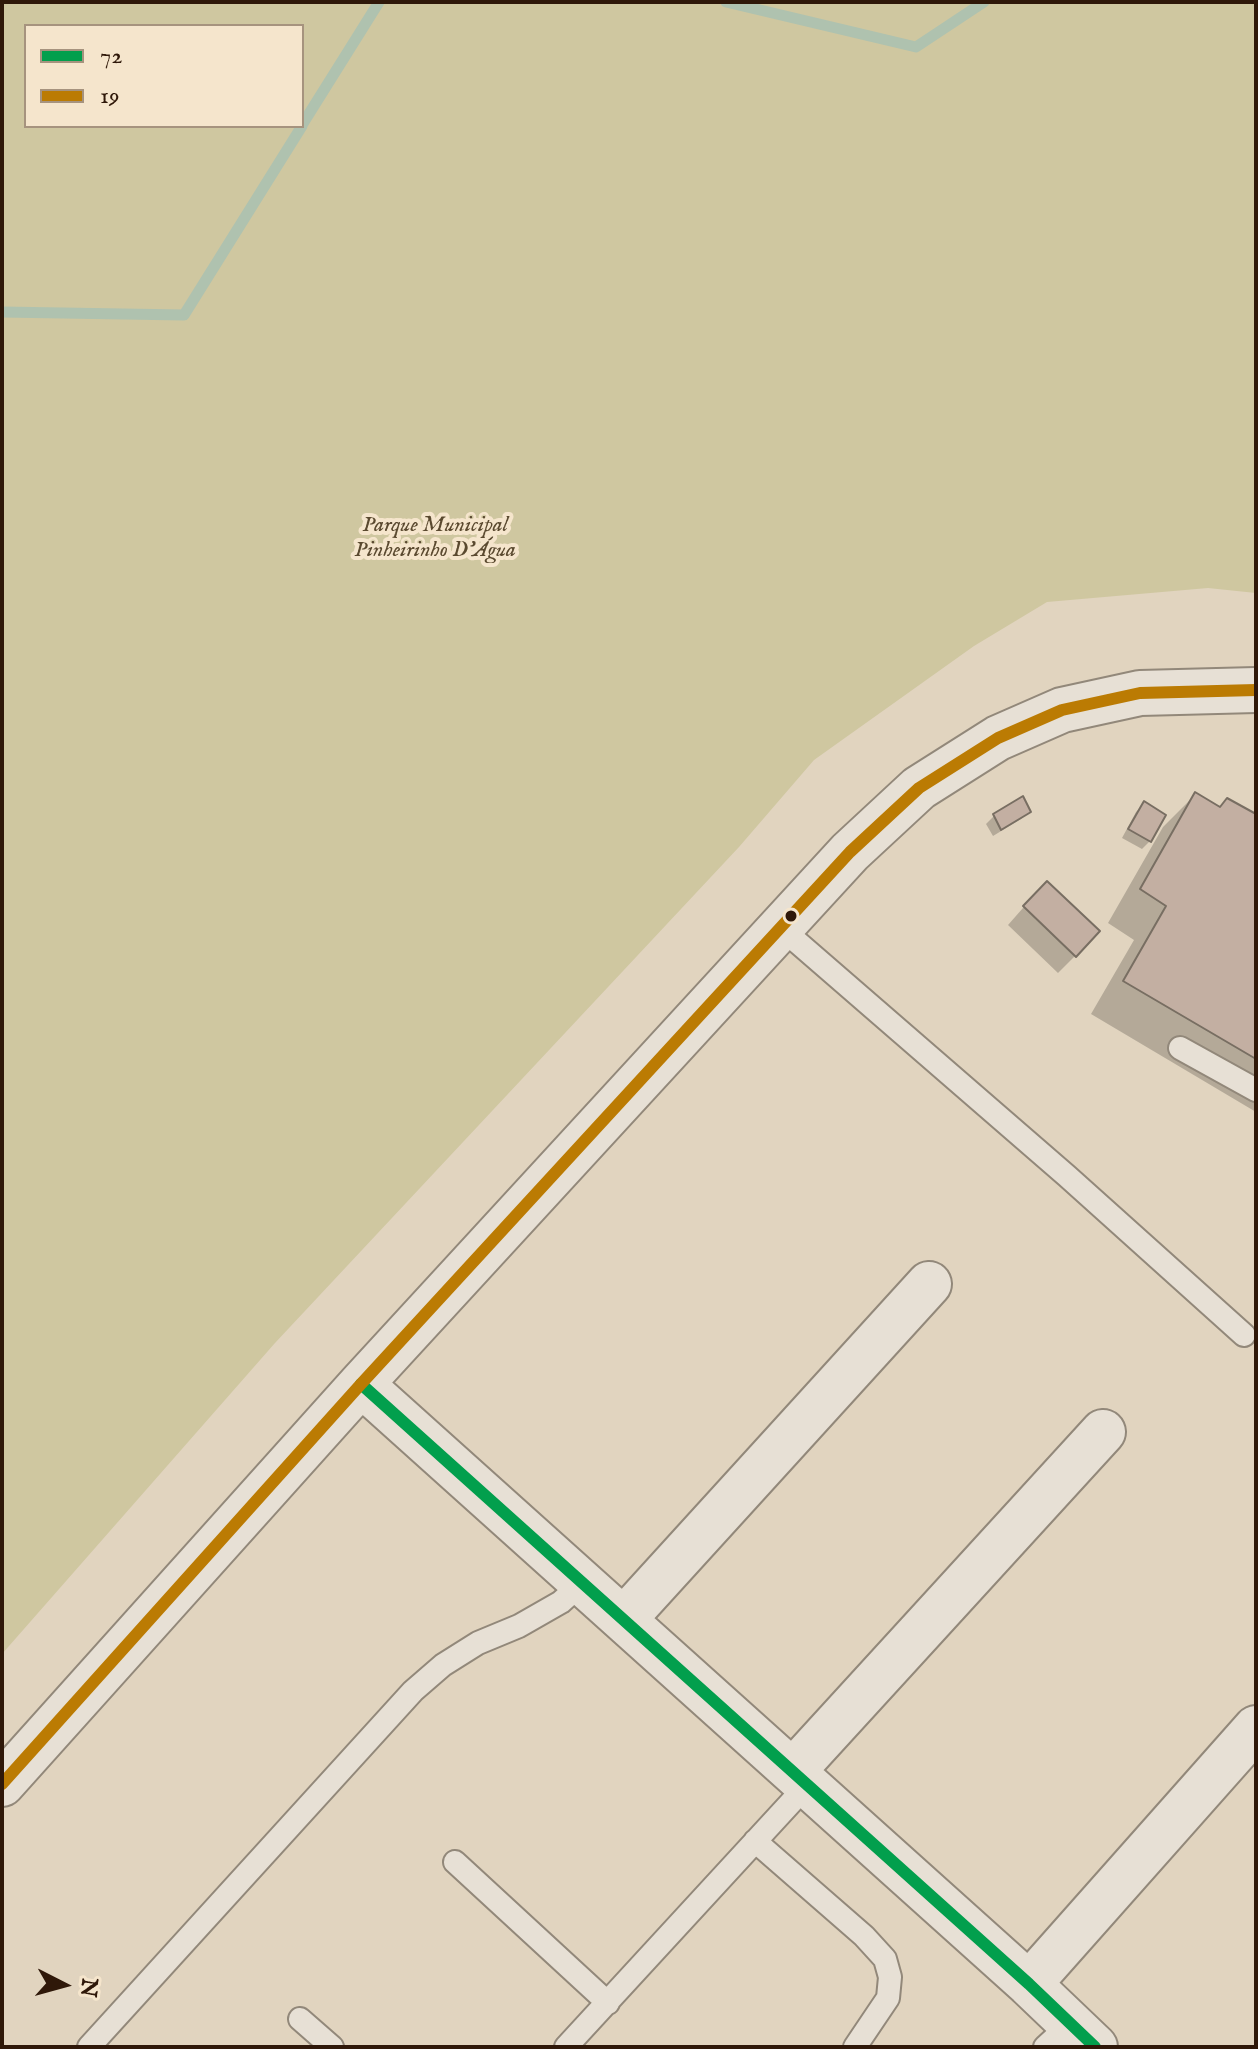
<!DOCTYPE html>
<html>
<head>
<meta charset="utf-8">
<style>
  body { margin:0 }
  #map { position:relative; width:1258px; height:2049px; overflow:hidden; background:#e1d4bf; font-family:"IM FELL English",serif }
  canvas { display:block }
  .frame { position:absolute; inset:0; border:4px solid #2f1809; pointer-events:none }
  .legend { position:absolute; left:24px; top:24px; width:280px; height:104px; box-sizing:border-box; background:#f5e5cc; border:2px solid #a6937e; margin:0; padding:10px 14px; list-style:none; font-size:24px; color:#2f1809 }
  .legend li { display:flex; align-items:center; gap:16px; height:40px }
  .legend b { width:40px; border:2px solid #a6937e }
  .north { position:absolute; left:24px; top:1945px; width:80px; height:80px; -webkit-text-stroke:6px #f5e5cc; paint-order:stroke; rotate:96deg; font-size:22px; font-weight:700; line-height:32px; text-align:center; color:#2f1809 }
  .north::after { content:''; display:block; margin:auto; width:28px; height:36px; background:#2f1809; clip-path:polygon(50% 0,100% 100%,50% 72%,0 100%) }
</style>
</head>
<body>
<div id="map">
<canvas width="1258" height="2049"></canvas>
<div class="frame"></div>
<ul class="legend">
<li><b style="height:10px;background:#029f4d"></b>72</li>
<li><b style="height:10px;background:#bb7b03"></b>19</li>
</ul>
<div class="north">N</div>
</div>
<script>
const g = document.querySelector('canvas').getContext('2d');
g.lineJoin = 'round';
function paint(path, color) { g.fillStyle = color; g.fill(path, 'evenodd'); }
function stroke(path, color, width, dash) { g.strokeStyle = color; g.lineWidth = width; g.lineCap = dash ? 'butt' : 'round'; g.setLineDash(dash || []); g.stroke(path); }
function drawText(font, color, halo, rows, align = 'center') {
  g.font = font + ' "IM FELL English",serif'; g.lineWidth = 8; g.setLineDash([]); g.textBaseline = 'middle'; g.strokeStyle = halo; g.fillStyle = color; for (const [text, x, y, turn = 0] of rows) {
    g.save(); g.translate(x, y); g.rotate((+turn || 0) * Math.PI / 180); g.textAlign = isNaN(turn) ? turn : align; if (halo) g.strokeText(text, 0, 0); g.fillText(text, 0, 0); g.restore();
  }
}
const green = new Path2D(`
  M2,2h1254v591l-48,-5 -161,14 -73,44 -160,114 -75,87 -464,496 -273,311zM26,26h276v100h-276z`);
const shadow = new Path2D(`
  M1196,794l23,15 37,8v295l-165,-98 43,-74 -26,-17 55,-96z
  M1144,804l6,37 -8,8 -20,-11 14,-26z
  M1029,811l-8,8 -28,17 -7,-12 8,-8z
  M1030,900l45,56 -17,17 -50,-48z`);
const stream = new Path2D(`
  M726,2l190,45 68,-45
  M302,125l77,-123
  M2,312l182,3 118,-189`);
const building = new Path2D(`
  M1195,792l25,15 7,-9 29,16v245l-133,-78 43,-75 -26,-17z
  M1023,796l8,16 -30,18 -8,-16z
  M1144,801l22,14 -15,27 -23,-13z
  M1047,881l53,50 -24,26 -53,-51z`);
const service = new Path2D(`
  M781,928l286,248 177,159
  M1180,1048l76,42
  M755,1841l109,95 21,23 5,18 -2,21 -33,49
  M455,1862l153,141
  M300,2019l32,28
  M89,2047l324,-356 30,-26 35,-22 41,-17 42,-24 21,-19
  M566,2047l242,-263
  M1045,2047l25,-23`);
const minor = new Path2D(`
  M361,1384l668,600 66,63
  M624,1619l305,-335
  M793,1771l310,-339
  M2,1784l359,-400 489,-532 69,-64 79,-50 64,-28 78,-17 116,-3
  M1029,1984l227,-256`);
const bus1 = new Path2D(`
  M361,1384l668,600 66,63`);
const bus2 = new Path2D(`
  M2,1784l359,-400 489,-532 69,-64 79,-50 64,-28 78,-17 116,-3`);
const markers = [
  [791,916,7,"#2f1809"]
];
const parkNames = [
  ["Parque Municipal",435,526],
  ["Pinheirinho D'Água",435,551]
];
paint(green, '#cfc7a0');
paint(shadow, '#0003');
stroke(stream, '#afc2af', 11);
paint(building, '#c3afa2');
stroke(building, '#786e62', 2);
stroke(service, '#92887a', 26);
stroke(minor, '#92887a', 48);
stroke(service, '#e7e0d5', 22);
stroke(minor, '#e7e0d5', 44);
stroke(bus1, '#029f4d', 12);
stroke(bus2, '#bb7b03', 12);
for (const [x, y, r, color] of markers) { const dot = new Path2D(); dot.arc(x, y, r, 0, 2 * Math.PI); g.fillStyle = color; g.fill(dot); stroke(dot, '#f5e5cc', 3); }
drawText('italic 22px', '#5a492f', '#f5e5cc', parkNames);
</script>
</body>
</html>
